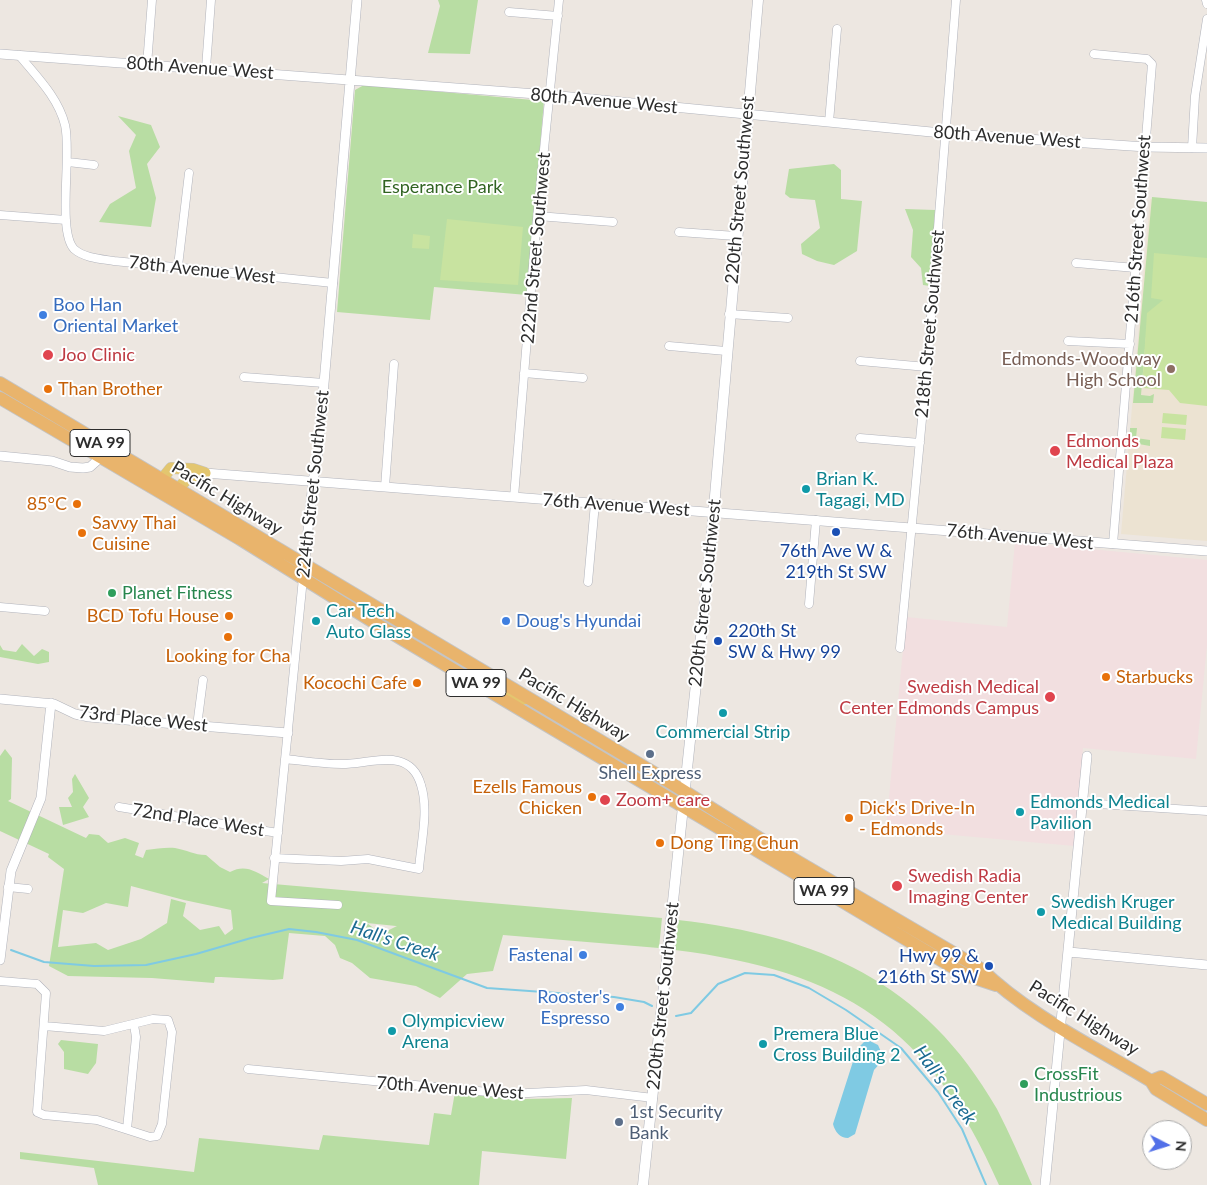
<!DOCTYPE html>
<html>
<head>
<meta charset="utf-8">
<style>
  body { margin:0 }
  #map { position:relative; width:1207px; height:1185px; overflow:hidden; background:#ede7e1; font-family:Lato,sans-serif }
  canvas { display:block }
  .north { position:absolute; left:1142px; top:1120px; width:50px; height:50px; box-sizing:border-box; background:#fff; border:1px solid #ababab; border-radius:50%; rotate:95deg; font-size:14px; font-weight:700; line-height:20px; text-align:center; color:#2d2d2d }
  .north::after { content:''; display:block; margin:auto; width:18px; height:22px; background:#5270e8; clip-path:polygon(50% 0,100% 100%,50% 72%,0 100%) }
</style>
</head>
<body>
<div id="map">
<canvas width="1207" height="1185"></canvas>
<div class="north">N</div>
</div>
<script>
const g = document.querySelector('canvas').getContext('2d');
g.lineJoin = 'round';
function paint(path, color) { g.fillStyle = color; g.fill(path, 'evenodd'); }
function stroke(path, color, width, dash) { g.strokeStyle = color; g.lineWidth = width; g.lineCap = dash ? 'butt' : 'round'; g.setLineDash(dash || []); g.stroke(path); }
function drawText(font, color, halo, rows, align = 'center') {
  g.font = font + ' Lato,sans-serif'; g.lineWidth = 4; g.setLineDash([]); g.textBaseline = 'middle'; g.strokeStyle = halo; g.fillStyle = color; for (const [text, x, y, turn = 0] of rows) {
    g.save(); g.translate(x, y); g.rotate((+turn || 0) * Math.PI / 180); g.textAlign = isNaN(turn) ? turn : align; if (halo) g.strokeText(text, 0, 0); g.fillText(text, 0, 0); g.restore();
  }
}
const education = new Path2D(`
  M1150,199l57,4v338l-86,-7z`);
const medical = new Path2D(`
  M1015,542l192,18v85l-11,114 -113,-11 -9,98 -188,-17 20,-212 101,10z`);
const green = new Path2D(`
  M438,0h40l-8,54 -42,-1 12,-47z
  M364,85l180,16 -17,194 -93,-8 -4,33 -93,-8 18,-222z
  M118,116l33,9 9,22 -13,17 9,34 -5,29 -52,-5 11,-18 26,-16 -7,-37 7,-16z
  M834,164l7,6v29l21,2 -5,50 -23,14 -17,-4 -15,-7 -1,-10 19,-16 -5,-28 -25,-2 -5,-4 4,-25z
  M1152,197l55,5v92l-59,19 -7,82 9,1 4,-2 -1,9h-20z
  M905,209l30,1 -5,76 -7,-1 -2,-17 -10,-11 2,-27z
  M1130,428h7l-1,10 14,2v6l-17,-3 -3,-7z
  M22,644l12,12 8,-7 7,3v10l-11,2 -38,-7v-12l3,5 13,2z
  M5,749l7,9 -1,41 -3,2 78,37 3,-4 10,1 9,8 17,-5 14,5 -4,12 8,3 3,-8c10,-1 20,-3 29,-2 12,2 19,7 31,7l14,12 10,5c15,-8 25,-1 39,7l-7,4 400,35 -3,30 -156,-13 -10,36 -26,3 -27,24 -24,-12 -46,-8 -18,-15 -12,-5 -5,-13 -10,-9 -36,-3 -6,46 -10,1 -52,-3h-6l-1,6 -62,-5 -84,-2 -19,-10 15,-97 -16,-12 1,-3 -49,-23v-75zM131,886l53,14 47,10 2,19 -8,6 -6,-9 -19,4 -17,-14 3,-13 -15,-4 -4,24 -26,16 -33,11 -12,-7 -38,4 5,-37 20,3 23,-10 22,4zM367,923l29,3h1l-16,8z
  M75,774l14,24 -6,9 6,10 -26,8 -4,-18h13l-4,-9 5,-6 -1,-13z
  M678,920c140,16 246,61 319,189 13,25 24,51 35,76h-33c-69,-158 -156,-214 -324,-235z
  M61,1040l37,4 -2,19 -8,11 -24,-5v-17l-6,-8z
  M455,1092l71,7 46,-1 -6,61 -84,-8 -3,34h-381l-4,-17 -74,-9v-7l174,20 5,-34 120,12 4,-15 106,10 5,-32 17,2z`);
const pitch = new Path2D(`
  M447,219l76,8 -5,58 -78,-5z
  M413,234l17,2 -1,13 -17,-1z
  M1154,253l53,5v148l-27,-3 -11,-13 -27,-2 5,-75 16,-13 -12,-2z
  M1163,413l24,2 -1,10 -24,-2z
  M1162,427l24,2 -1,11 -24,-2z`);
const water = new Path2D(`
  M870,1041l8,4 4,9v7l-8,9 -19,64 -7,4c-8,0 -13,-6 -15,-14l24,-75 7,-7z`);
const stream = new Path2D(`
  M11,950l33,12 50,4 52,-1 50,-11 55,-16 38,-9 27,3 41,8 130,48 127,9 30,5 8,4
  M676,1016l15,-3 27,-29 27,-11 29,2 35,13 37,22 55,38 37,44 24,37 24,56`);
const minor = new Path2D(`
  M1206,0l1,4
  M509,12l49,4
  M1094,54l53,5 5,5 -39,480
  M19,55c17,21 39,42 46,70 7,28 -8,106 9,124 10,9 27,10 40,12l219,22
  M147,65l5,-65
  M206,68l5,-68
  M829,122l8,-93
  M1192,148l3,-52 12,-77
  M68,162l26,3
  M0,215l66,5
  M538,216l75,6
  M679,232l57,4
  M1076,263l60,5
  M178,266l11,-93
  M729,314l59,4
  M1068,341l62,3
  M669,346l57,5
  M860,361l67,6
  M524,373l59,5
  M244,377l80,6
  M860,438l60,5
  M385,487l9,-123
  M514,497l22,-268 23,-229
  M303,578l-32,323 67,4
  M588,582l7,-79
  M809,604l7,-84
  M0,607l45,4
  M900,648l27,-281 29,-367
  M197,726l6,-46
  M1083,803l124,8
  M119,807l159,26
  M274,858l67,3 27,-2 51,10c2,-26 10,-59 2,-84 -11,-39 -50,-21 -79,-21 -19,0 -38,-3 -57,-5
  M8,887l20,2
  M0,981l37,3 9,9 -9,119 7,3 53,5 53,17 7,-1 5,-12 10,-92 -4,-12 -15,-1 -49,12 -60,-5
  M248,1069l261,25 77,-4 67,8
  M127,1129l9,-92 -2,-12`);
const tertiary = new Path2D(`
  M0,54l550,41 402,39 194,13 61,1
  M0,456l52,5 18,6 13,1 7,-1 10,-9
  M205,473l1002,78
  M304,568l9,-86 5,-29 39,-453
  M0,699l54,5 21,10 14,3 199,16
  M1069,952l138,13
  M0,960l11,-89 30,-73 10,-95
  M1045,1185l42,-429`);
const secondary = new Path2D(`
  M643,1185l68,-643 47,-542`);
const primary = new Path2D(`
  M162,479l9,-11 22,1 12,4
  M178,489l10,-11 17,-5
  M471,680l13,1 36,19 7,-2`);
const trunk = new Path2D(`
  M0,383l671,400 112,70 198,116c47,46 114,78 170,112l5,8 51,31
  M0,398l240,141 135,84 591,352 30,10
  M1151,1081l10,-4 46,27`);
const markers = [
  [43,315,5,"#3f7fe0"],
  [48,355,6,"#e0444e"],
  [1171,369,5,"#8d6e63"],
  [48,389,5,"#e8710a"],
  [1055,451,6,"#e0444e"],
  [806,489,5,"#0f9aa8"],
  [77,504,5,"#e8710a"],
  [836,532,5,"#1a4fb4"],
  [82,533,5,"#e8710a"],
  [112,593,5,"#2e9e5b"],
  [229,616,5,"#e8710a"],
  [316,621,5,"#0f9aa8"],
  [506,621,5,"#3f7fe0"],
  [228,637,5,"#e8710a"],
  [718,641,5,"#1a4fb4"],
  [1106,677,5,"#e8710a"],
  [417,683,5,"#e8710a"],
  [1050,697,6,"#e0444e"],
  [723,713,5,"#0f9aa8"],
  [650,754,5,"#5c6f8a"],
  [592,797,5,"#e8710a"],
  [605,800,6,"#e0444e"],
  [1020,812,5,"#0f9aa8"],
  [849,818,5,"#e8710a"],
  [660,843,5,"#e8710a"],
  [897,886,6,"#e0444e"],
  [1041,912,5,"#0f9aa8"],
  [583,955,5,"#3f7fe0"],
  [989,966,5,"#1a4fb4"],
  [620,1007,5,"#3f7fe0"],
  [392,1031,5,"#0f9aa8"],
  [763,1044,5,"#0f9aa8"],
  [1024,1084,5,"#2e9e5b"],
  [619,1122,5,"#5c6f8a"]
];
const shields = [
  [100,443,60],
  [476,683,60],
  [824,891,60]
];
const shieldNames = [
  ["WA 99",100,443],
  ["WA 99",476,683],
  ["WA 99",824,891]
];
const streetNames = [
  ["80th Avenue West",200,68,4],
  ["80th Avenue West",604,101,5],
  ["80th Avenue West",1007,137,4],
  ["220th Street Southwest",740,190,-85],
  ["216th Street Southwest",1138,229,-86],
  ["222nd Street Southwest",536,248,-85],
  ["78th Avenue West",202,270,6],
  ["218th Street Southwest",930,324,-85],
  ["224th Street Southwest",313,484,-84],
  ["Pacific Highway",227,498,31],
  ["76th Avenue West",616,505,4],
  ["76th Avenue West",1020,537,5],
  ["220th Street Southwest",705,593,-84],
  ["Pacific Highway",574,705,31],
  ["73rd Place West",143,719,6],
  ["72nd Place West",198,820,9],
  ["220th Street Southwest",663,996,-84],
  ["Pacific Highway",1084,1018,32],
  ["70th Avenue West",450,1088,4]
];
const parkNames = [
  ["Esperance Park",442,187]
];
const shopNames = [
  ["Boo Han",53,305],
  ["Oriental Market",53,326],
  ["Doug's Hyundai",516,621],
  ["Fastenal",573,955,"right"],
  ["Rooster's",610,997,"right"],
  ["Espresso",610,1018,"right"]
];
const healthNames = [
  ["Joo Clinic",59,355],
  ["Edmonds",1066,441],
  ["Medical Plaza",1066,462],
  ["Swedish Medical",1039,687,"right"],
  ["Center Edmonds Campus",1039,708,"right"],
  ["Zoom+ care",616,800],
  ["Swedish Radia",908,876],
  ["Imaging Center",908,897]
];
const educationNames = [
  ["Edmonds-Woodway",1161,359],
  ["High School",1161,380]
];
const foodNames = [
  ["Than Brother",58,389],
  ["85°C",67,504,"right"],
  ["Savvy Thai",92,523],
  ["Cuisine",92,544],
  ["BCD Tofu House",219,616,"right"],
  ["Looking for Cha",228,656,"center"],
  ["Starbucks",1116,677],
  ["Kocochi Cafe",407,683,"right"],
  ["Ezells Famous",582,787,"right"],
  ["Chicken",582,808,"right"],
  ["Dick's Drive-In",859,808],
  ["- Edmonds",859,829],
  ["Dong Ting Chun",670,843]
];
const cultureNames = [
  ["Brian K.",816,479],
  ["Tagagi, MD",816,500],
  ["Car Tech",326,611],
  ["Auto Glass",326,632],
  ["Commercial Strip",723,732,"center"],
  ["Edmonds Medical",1030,802],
  ["Pavilion",1030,823],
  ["Swedish Kruger",1051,902],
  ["Medical Building",1051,923],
  ["Olympicview",402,1021],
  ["Arena",402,1042],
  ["Premera Blue",773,1034],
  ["Cross Building 2",773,1055]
];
const transitNames = [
  ["76th Ave W &",836,551],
  ["219th St SW",836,572],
  ["220th St",728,631,"left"],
  ["SW & Hwy 99",728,652,"left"],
  ["Hwy 99 &",979,956,"right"],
  ["216th St SW",979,977,"right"]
];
const leisureNames = [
  ["Planet Fitness",122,593],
  ["CrossFit",1034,1074],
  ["Industrious",1034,1095]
];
const serviceNames = [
  ["Shell Express",650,773],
  ["1st Security",629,1112,"left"],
  ["Bank",629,1133,"left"]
];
const waterNames = [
  ["Hall's Creek",395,941,18],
  ["Hall's Creek",945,1085,54]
];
paint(education, '#ece3d2');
paint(medical, '#f2dfe0');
paint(green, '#b8dda3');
paint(pitch, '#c8e3a0');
paint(water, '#7fcae3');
stroke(stream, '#7fcae3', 2);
stroke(minor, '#b1b3bb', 9);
stroke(tertiary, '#b1b3bb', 10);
stroke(secondary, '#b1b3bb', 11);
stroke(primary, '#c4c4c4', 12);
stroke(trunk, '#c4c4c4', 14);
stroke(minor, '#fff', 8);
stroke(tertiary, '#fff', 9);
stroke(secondary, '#fff', 10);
stroke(primary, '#e3c66f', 11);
stroke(trunk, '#e9b46c', 12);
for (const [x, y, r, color] of markers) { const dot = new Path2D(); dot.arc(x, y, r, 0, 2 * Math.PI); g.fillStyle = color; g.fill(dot); stroke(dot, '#fff', 2); }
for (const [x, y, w] of shields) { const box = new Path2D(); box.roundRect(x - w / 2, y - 13.5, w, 27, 4); g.fillStyle = '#fff'; g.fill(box); stroke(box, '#2d2d2d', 1); }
drawText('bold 16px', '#2d2d2d', null, shieldNames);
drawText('18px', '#2d2d2d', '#fff', streetNames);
drawText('18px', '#316422', '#fff', parkNames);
drawText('18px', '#366cbe', '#fff', shopNames, 'left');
drawText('18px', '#be3a42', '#fff', healthNames, 'left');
drawText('18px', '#785e54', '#fff', educationNames, 'right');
drawText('18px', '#c56008', '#fff', foodNames, 'left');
drawText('18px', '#0d838f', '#fff', cultureNames, 'left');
drawText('18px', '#164399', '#fff', transitNames);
drawText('18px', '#27864d', '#fff', leisureNames, 'left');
drawText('18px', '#4e5e75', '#fff', serviceNames);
drawText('italic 19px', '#1b6b92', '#fff', waterNames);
</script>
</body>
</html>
